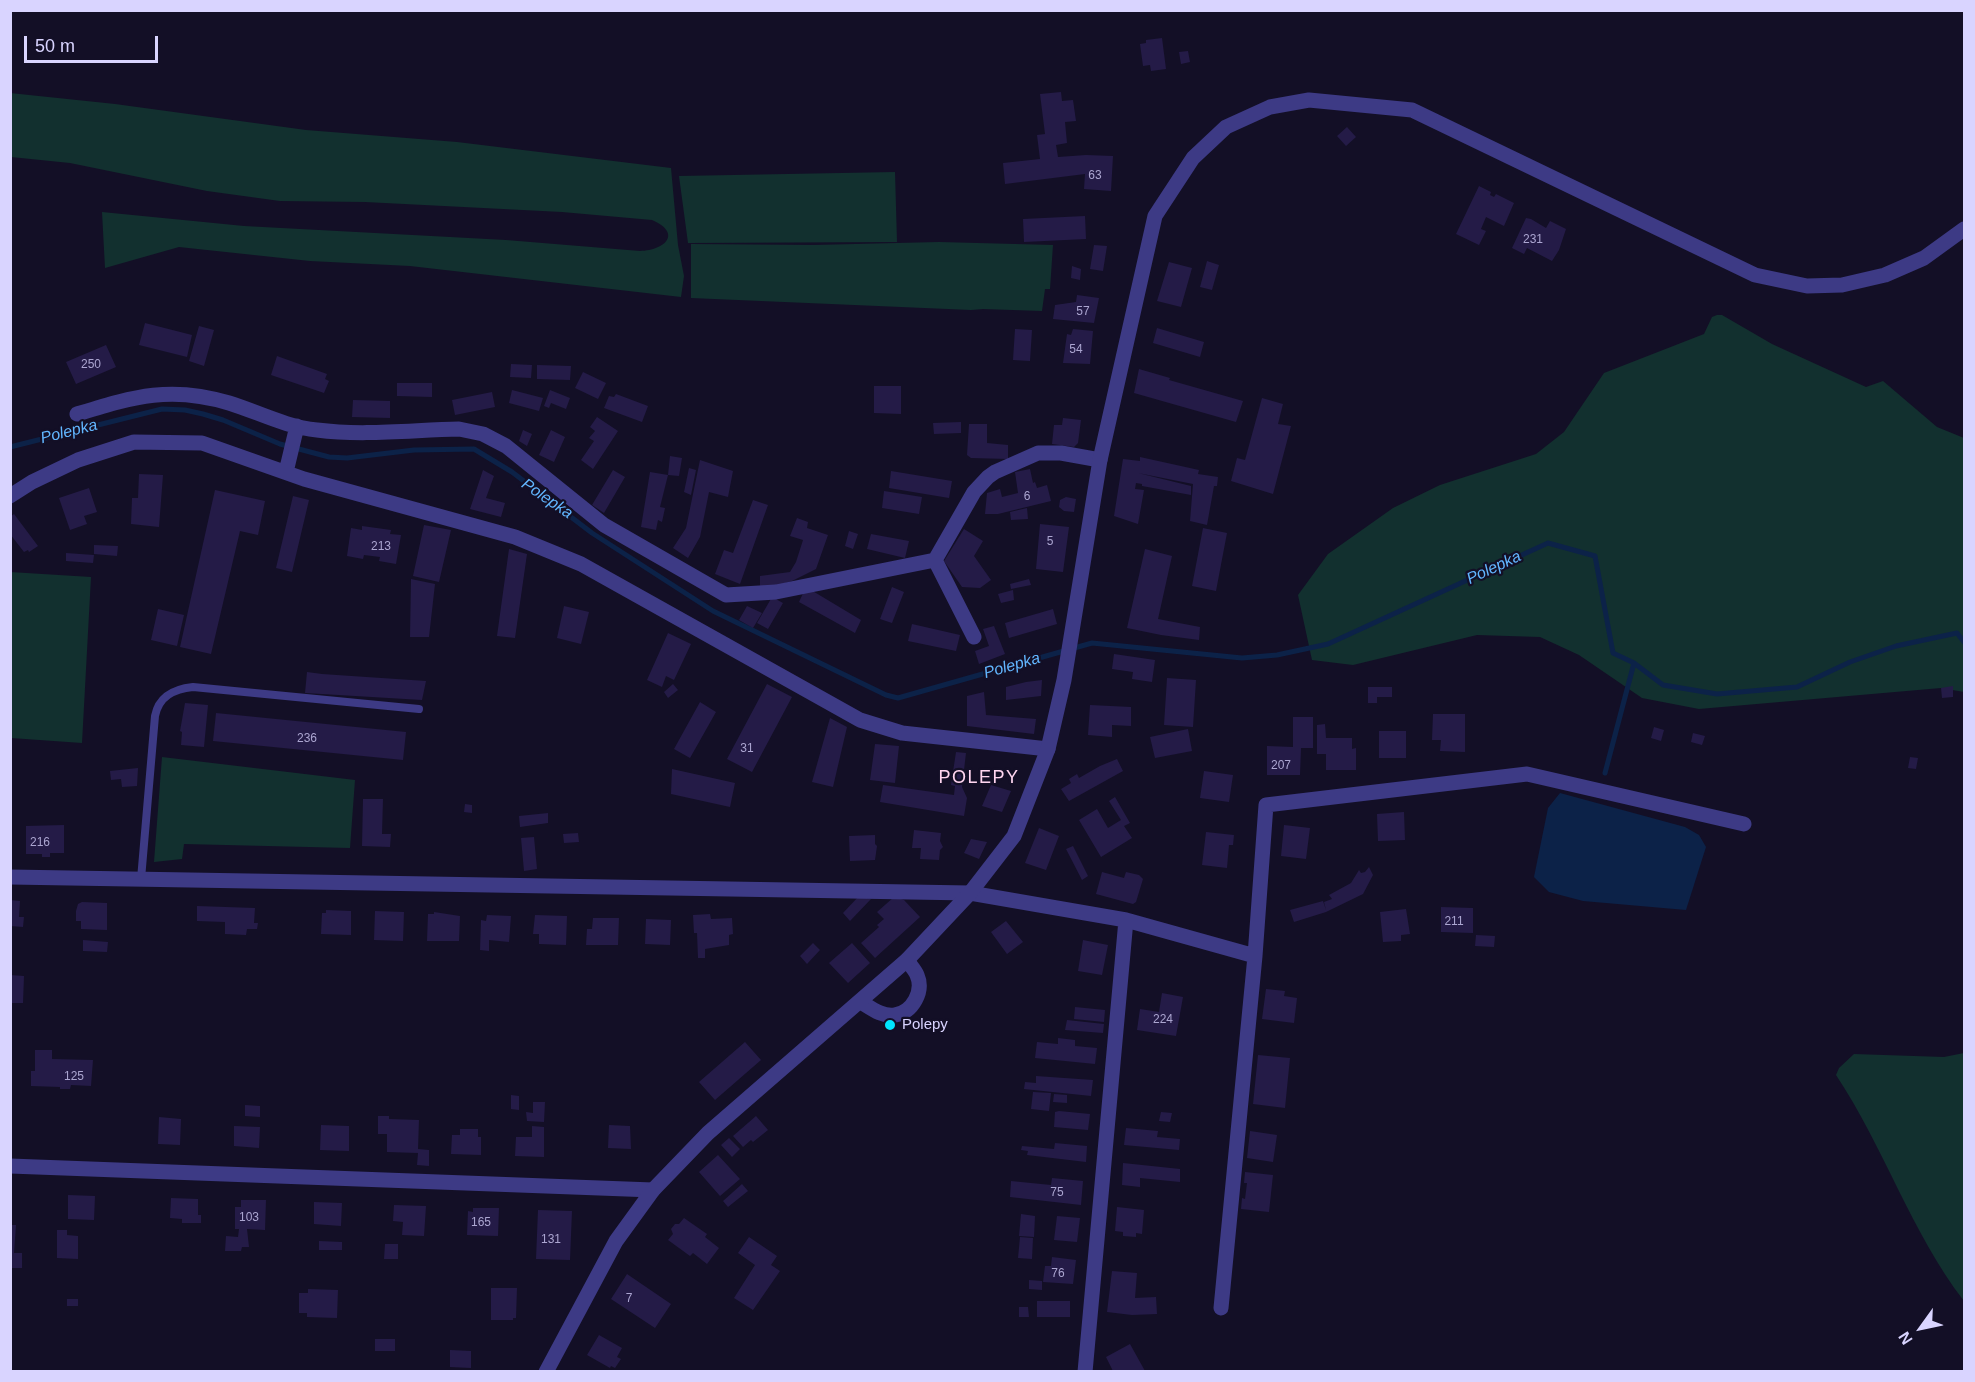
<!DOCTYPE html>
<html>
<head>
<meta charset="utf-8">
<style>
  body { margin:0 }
  #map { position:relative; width:1975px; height:1382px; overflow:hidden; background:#130f26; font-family:Helvetica,sans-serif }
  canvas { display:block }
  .frame { position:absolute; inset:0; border:12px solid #d9d4ff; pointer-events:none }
  .north { position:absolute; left:1891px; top:1298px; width:60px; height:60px; -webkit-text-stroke:4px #130f26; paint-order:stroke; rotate:237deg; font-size:16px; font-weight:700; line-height:24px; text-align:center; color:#d9d4ff }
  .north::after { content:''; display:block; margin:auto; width:21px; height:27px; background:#d9d4ff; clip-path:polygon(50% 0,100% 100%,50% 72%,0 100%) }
  .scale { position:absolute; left:24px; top:36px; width:134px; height:27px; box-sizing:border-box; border:3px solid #d9d4ff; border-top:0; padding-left:8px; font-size:18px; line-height:21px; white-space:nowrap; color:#d9d4ff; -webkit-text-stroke:4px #130f26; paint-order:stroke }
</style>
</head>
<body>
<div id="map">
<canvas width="1975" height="1382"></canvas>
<div class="frame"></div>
<div class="north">N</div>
<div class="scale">50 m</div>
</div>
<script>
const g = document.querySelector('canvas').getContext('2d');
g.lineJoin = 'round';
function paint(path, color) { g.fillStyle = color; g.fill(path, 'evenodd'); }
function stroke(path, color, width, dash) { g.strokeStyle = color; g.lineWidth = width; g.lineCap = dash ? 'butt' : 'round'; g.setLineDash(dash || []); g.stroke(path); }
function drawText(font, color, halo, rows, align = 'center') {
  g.font = font + ' Helvetica,sans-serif'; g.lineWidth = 4.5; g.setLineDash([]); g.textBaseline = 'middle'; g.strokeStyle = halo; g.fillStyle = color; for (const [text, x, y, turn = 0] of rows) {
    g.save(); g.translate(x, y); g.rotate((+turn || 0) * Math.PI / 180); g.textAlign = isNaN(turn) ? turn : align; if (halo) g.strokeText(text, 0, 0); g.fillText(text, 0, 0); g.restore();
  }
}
const green = new Path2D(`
  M10,93l105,11 191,26 151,12 214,26 7,77 6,31 -3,21 -271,-31 -100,-5 -131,-14 -74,21 -3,-56 142,14 262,14 134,11c26,-1 42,-18 12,-31l-90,-8 -197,-10 -85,-1 -73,-10 -137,-28 -59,-6z
  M895,172l2,70 -209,1 -9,-67z
  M939,242l114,3 -3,44h-5l-3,22 -59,-2 -12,1 -280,-12v-54l123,1z
  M1717,315h5l50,29 94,43 17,-6 54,46 27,11v254l-23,-4 -242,21 -57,-11 -63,-43 -39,-18 -63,-2 -124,30 -41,-5 -14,-65 30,-41 65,-46 47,-23 96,-31 28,-22 40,-59 100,-39 8,-17z
  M10,572l81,5 -9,166 -71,-5z
  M162,757l193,23 -5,68 -166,-4 -2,15 -28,3z
  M1964,1053v248c-53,-69 -80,-154 -128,-226l3,-7 15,-14 90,3z`);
const water = new Path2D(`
  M1560,793l125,34 14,8 7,12 -20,63 -103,-9 -34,-9 -15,-15 14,-69z`);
const stream = new Path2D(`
  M10,447l152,-38 23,1 18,4 20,6 57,24 49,13 18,1 67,-8 60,-1 38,23 80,61 121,78 173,84 12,3 194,-55 150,15 35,-3 51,-11 220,-101 47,13 18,97 21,10 29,22 54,9 80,-7 53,-25 46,-16 61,-13 7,9
  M1605,773l29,-110`);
const building = new Path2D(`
  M1162,38l4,31 -15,2 -1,-6 -7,1 -3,-22 6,-1v-3z
  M1188,51l2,11 -9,2 -2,-12z
  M1061,92l1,9 11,-1 3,21 -11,1 2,21 -11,2 2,12 28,-2 27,1 -2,35 -27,-2 1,-15 -80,10 -2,-21 37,-4 -3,-24 8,-1 -5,-40z
  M1347,127l9,10 -10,9 -9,-10z
  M1479,186l12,6 -1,3 4,2 2,-3 18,9 -10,23 -18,-9 -5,12 5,2 -7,14 -23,-11z
  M1085,216l1,23 -62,3 -1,-23z
  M1526,218l5,1 15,9 4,-7 16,8 -7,21 -7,11 -25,-13 -3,6 -12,-6z
  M1094,245l13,1 -4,25 -13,-2z
  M1207,261l12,4 -7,25 -12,-3z
  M1169,262l23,6 -11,39 -24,-6z
  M1072,266l9,3 -1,11 -9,-2z
  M1077,295l22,3 -5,25 -41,-4 2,-14 21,-3z
  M145,323l47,12 -5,22 -48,-12z
  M199,326l15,4 -10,36 -15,-5z
  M1157,328l47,14 -4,15 -47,-14z
  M1015,329l17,1 -2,31 -17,-1z
  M1073,329l20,2 -3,33 -27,-1 4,-29 4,1z
  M106,345l10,22 -40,17 -10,-22z
  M277,356l50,18 -2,5 4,2 -5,12 -53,-18z
  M511,364l21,1 -1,13 -21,-1z
  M537,365l34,1 -1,14 -33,-1z
  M1139,369l31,9 -1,2 74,21 -7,21 -102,-29z
  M583,372l23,11 -8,16 -23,-11z
  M397,383h35v14l-35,-1z
  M874,386h27v28l-27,-1z
  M512,390l31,8 -4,13 -30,-8z
  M550,390l20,8 -4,11 -15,-6 -2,5 -5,-2z
  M492,392l3,15 -40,8 -3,-15z
  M616,394l32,12 -6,16 -38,-14 5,-12 5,1z
  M1262,398l21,6 -5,20 13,2 -18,68 -42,-13 6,-23 8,2z
  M353,400l37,1v17l-38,-1z
  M597,417l21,14 -25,38 -12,-9 13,-19 -5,-3 6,-7 -5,-4z
  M1063,418l18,2 -3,23 -4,4 -22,-3 2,-19h8z
  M961,422v11l-27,1 -1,-11z
  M969,424h18v19l21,2v14l-37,-1 -4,-3z
  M523,430l9,4 -5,12 -8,-5z
  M551,430l14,7 -11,25 -15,-7z
  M670,456l12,2 -3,18 -11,-1z
  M1140,457l59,13 -1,4 20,3 -1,9h-3l-7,39 -17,-4 3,-37 -55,-11 53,13v9l-49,-9v-2l-6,-1 -1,6 9,1 -6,34 -24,-8 9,-57 17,2z
  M700,460l33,11 -5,26 -19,-5 -9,45 -12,21 -15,-10 13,-20z
  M689,468l7,2 -5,25 -7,-3z
  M1030,469l3,14 2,-1 2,6 10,-3 4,16 -53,13h-13l2,-21 13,-4 2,8 16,-4 -3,-21z
  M483,470l11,6 -8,22 19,5 -4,14 -31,-8z
  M613,470l12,7 -21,36 -12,-8z
  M891,471l61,10 -3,17 -60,-10z
  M650,472l18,3 -8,32 5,1 -3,14 -4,-2 -2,10 -15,-3z
  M139,474l24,1 -4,52 -28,-3 1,-26h6z
  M89,488l8,24 -13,4 3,8 -17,6 -11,-32z
  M215,490l50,11 -7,34 -18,-4 -29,123 -31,-7z
  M884,491l38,6 -3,17 -37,-6z
  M293,496l16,4 -17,72 -16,-4z
  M1066,497l10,2 -2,13 -10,-1 -5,-4 1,-7z
  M753,500l15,5 -28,79 -25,-10 9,-24 9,3z
  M1027,508l1,11 -17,1 -1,-8z
  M14,514l24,32 -9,6 -1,-2 -4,2 -14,-18v-17z
  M797,518l11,4 -1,6 21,7 -12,34 -24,12 -17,5 -15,1v-11l30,-4 6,-10 7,-22 -13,-4z
  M1040,524l29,3 -6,45 -27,-3z
  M424,525l27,5 -12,52 -26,-6z
  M362,526l29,4 -1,4 11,1 -5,29 -17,-3 1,-4 -16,-2 -1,4 -16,-3 4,-28 11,2z
  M1203,528l24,5 -11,58 -24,-5z
  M964,529l19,12 -9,15 17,24 -11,8 -18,-1 -18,-26z
  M849,531l9,3 -5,15 -8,-3z
  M871,534l38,7 -4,17 -38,-9z
  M94,545l24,1 -1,10 -23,-2z
  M509,549l18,5 -12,84 -18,-2z
  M1145,549l27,7 -14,63 42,8 -1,13 -38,-5 -34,-7z
  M66,553l28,2 -1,8 -27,-2z
  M411,579l24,5 -6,53h-19z
  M1029,579l2,6 -20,4 -1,-5z
  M806,587l55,33 -6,13 -56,-31z
  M892,587l12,5 -12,31 -12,-4z
  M1013,590l1,10 -13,3 -3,-9z
  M772,597l11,6 -15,26 -11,-6z
  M564,606l25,6 -8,32 -24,-6z
  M747,606l15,7 -9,15 -14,-8z
  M158,609l26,6 -7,31 -26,-6z
  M1053,609l4,15 -48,14 -4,-15z
  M912,624l48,11 -4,16 -48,-10z
  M994,626l11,28 -26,10 -4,-13 14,-5 -6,-17z
  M668,633l23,11 -17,36 -8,-4 -4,11 -15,-7z
  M1114,654l41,6 -3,22 -20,-3 1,-7 -21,-3z
  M307,672l15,2 104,7 -4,19 -117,-7z
  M1167,678l29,2 -3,47 -29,-2z
  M1042,680l-1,16 -35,4v-13l20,-5z
  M673,684l5,6 -10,8 -4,-6z
  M767,684l25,13 -40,75 -25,-13z
  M1953,686v11l-11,1 -1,-10z
  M1368,687h24v10h-15v6h-9z
  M984,692l2,23 50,4 -2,15 -67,-8v-30z
  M700,702l16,10 -26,46 -16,-9z
  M185,703l23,2 -4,42 -23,-2 1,-13 -2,-1z
  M1090,705l41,2v19l-19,-1v12l-24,-2z
  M216,713l190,19 -3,28 -190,-19z
  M1433,714h32v38l-25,-1 1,-11h-9z
  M1293,717h20v31h-12l-1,27h-33v-29l26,1z
  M830,718l17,9 -14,60 -21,-5z
  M1325,724l1,14h26v11l4,-1v22h-30v-16h-9v-29z
  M1654,727l10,3 -3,11 -10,-3z
  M1188,729l4,22 -37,7 -5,-21z
  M1379,731h27v27h-27z
  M1693,733l12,3 -3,9 -11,-3z
  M875,744l24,2 -4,37 -25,-3z
  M956,752l10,1 -4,34 5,11 -3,18 -84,-14 3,-17 71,10 1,-9 -4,-1z
  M1910,757l8,1 -2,11 -8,-1z
  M1117,759l6,12 -54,30 -8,-12 10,-6 -2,-4 8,-5 2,4 21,-12z
  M138,768l-1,18 -15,1 -1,-8 -10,1 -1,-9z
  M672,769l63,14 -5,24 -59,-13z
  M1204,771l29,4 -4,27 -29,-4z
  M991,785l20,6 -9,21 -20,-6z
  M1115,797l15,26 -6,3 8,12 -31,19 -22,-37 18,-11 11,19 13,-8 -12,-19z
  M363,799h20l-1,35h9l-1,13 -28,-1z
  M465,804l7,1v8l-8,-1z
  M1404,812l1,28 -27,1 -1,-27z
  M548,813v10l-28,4 -1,-11z
  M64,825v28h-14v4h-8v-3h-16v-28z
  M1284,825l26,3 -4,31 -25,-3z
  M1039,828l20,8 -13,34 -21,-7z
  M914,830l27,3 -1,8 3,6 -3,3 -1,10 -19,-1 1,-11h-9z
  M1206,832l28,3 -1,10h-4l-2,23 -25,-3z
  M578,833l1,9 -15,1 -1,-9z
  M875,835v9l2,2 -2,14 -25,1 -1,-25z
  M534,837l3,32 -13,2 -3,-33z
  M971,839l16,3 -8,17 -15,-6z
  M1073,846l15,30 -6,4 -16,-31z
  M1369,867l4,8 -10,19 -37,18 -32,10 -4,-12 33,-9 3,9 -2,-8 8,-3 -3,-4 22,-12 8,-13 2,3 4,-1z
  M1102,872l22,6 2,-6 13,3 4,4 -7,23 -3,2 -37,-10z
  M859,896l12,3 -21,22 -7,-8z
  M894,897l10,3 16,17 -45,41 -14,-15 18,-16 -2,-2 7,-6 -7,-7z
  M10,900l10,1 -1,16h5l-1,10 -13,-1z
  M82,902l25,1v27l-26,-1v-8h-5v-10l2,-7z
  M197,906l58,2 -1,15h4l-1,6h-10l-1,6 -21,-1v-12l-28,-1z
  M1441,907l32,1v25l-32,-1z
  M1406,909l4,25 -9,1v6l-18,1 -3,-30z
  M326,910l25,1v24l-30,-1 1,-21h4z
  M375,911l29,1 -1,29 -29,-1z
  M434,912l26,4 -1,25h-32l1,-27h6z
  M710,914l1,5 21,-1 1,16 -4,1v10l-24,4v9h-7l-1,-25h-3l-1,-18z
  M487,915l24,1 -2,26 -20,-2v11l-9,-1 1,-30 5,1z
  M535,915l32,1 -1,29 -27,-1v-10h-6z
  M593,918h26l-1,27h-32l1,-16h5z
  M646,919l25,1 -1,25 -25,-1z
  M1006,921l17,21 -16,12 -16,-22z
  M1476,935l19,1 -1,11 -19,-1z
  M83,940l25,2 -1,10 -24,-1z
  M1083,940l25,5 -6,30 -24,-4z
  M813,943l7,7 -13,14 -7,-8z
  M852,943l18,20 -22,20 -19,-20z
  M10,975l14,1 -1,27h-13z
  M1266,989l19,2 -1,5 13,2 -3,25 -32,-4z
  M1162,993l21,4 -7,39 -39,-6 3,-21 19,3z
  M1075,1007l30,3 -1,12 -30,-3z
  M1067,1020l37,4 -1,9 -38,-3z
  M1058,1038l17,2v6l22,2 -2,16 -60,-6 2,-16 21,2z
  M745,1042l16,18 -46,40 -16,-18z
  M35,1050h17v9l41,1 -2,26 -20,-1 -1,4h-10v-2l-29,-1v-15h4z
  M1258,1055l32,3 -5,50 -32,-4z
  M1036,1076l57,4 -2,16 -67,-7 1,-7 11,1z
  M1033,1092l18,1 -2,18 -18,-2z
  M1054,1094l13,1v8l-14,-1z
  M511,1095l8,1v14l-8,-1z
  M533,1102h12l-1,20 -17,-1 -1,-9 7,1z
  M245,1105l15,1v11l-15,-1z
  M1059,1111l31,3 -2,16 -34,-3 1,-15z
  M1161,1112l11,1 -2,9 -11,-1z
  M378,1116h11v3l30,1 -1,29 11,1v16l-12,-1 1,-12 -31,-1v-18h-9z
  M756,1116l12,14 -15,12 -2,-2 -8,7 -10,-11z
  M159,1117l22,2 -1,26 -22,-1z
  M321,1125l28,1v25l-29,-1z
  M609,1125l21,1 1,23 -23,-1z
  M234,1126l26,1 -1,21 -25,-2z
  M532,1126l12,1v30l-29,-1 1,-19h16z
  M1126,1128l32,3 -1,6 23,2 -1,11 -55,-5z
  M460,1129h18v8h3v18l-30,-1 1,-19h8z
  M1250,1131l27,4 -4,27 -26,-4z
  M729,1138l11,11 -8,8 -11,-12z
  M1055,1143l32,3 -1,16 -59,-7 1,-4 -7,-1 1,-4 32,3z
  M718,1155l22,24 -20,17 -21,-24z
  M1123,1163l57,6v13l-40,-4v9l-18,-2z
  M1245,1172l28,3 -4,37 -28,-3 1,-11 3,1 2,-16h-3z
  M1052,1178l31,3 -2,24 -71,-8 1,-16 40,4z
  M742,1184l6,7 -20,16 -5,-6z
  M68,1195l27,1 -1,24 -26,-1z
  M171,1198l27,1v16h3v8h-19v-4l-12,-1z
  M241,1200h25l-1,30 -18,-1 2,18h-7l-1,4h-16l1,-15 12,1 1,-8h-4v-22h6z
  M314,1202l28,1 -1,23 -27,-2z
  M394,1205l32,1 -2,30 -22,-1 1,-13 -10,-1z
  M1117,1207l27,3 -2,24 -6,-1v4l-13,-1v-4l-8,-1z
  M473,1208h26l-1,28 -31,-1 1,-24 5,1z
  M538,1210l34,1 -2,49 -34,-1z
  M1021,1214l14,2 -1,21 -15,-1z
  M1057,1216l23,2 -3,24 -23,-2z
  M684,1218l23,16 -2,3 14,11 -12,16 -14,-11 -3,3 -22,-16 5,-6 -2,-5 4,-5h4z
  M10,1225h6l-2,28h8v15h-12z
  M57,1230h10v5l11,1v23l-21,-1z
  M749,1237l28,19 -6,9 9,6 -27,39 -19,-12 21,-33 -17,-12z
  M1020,1237l13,1 -1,21 -14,-1z
  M319,1241l23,1v8h-23z
  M385,1244h13v15h-14z
  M1052,1257l24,3 -3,24 -30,-2 2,-16h6z
  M1112,1271l25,2 -2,25 21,-1 1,17 -25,1 -25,-3z
  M627,1274l44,30 -16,24 -44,-29z
  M1029,1280l13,1v9l-13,-1z
  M491,1288h26l-1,30h-3v2h-22z
  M308,1289l30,1 -1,28 -30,-1v-4h-8v-20h9z
  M67,1299h11v7h-11z
  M1037,1301h33v16h-33z
  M1019,1307h9l1,10h-10z
  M599,1335l23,13 -5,9 4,2 -6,9 -4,-2 -1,2 -23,-13z
  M375,1339h20v12h-20z
  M1130,1344l15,27h-32l-7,-14z
  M450,1350l21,1v17l-21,-1z`);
const service = new Path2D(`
  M141,879l14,-163c4,-20 19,-27 38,-29l226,22`);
const minor = new Path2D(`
  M77,414c56,-17 93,-29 152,-11 29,9 57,24 88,27 46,6 95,0 142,-1l24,5 23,12 98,79 122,70 50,-3 159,-32 39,-68 14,-15 7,-5 43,-19h23l39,7
  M286,472l11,-46
  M10,496l22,-14 46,-22 56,-18 68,1 102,36 211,58 66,27 279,156 42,13 146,16
  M935,560l39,77
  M10,877l960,16 156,27 129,36
  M861,1002c10,6 21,15 34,13 18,-3 29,-24 22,-40 -2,-5 -7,-10 -10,-15
  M10,1166l643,24
  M1221,1308l34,-352 11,-151 261,-31 217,50
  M1085,1372l41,-452`);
const tertiary = new Path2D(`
  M546,1372l70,-131 37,-51 55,-57 199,-173 63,-67 44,-57 34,-87 16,-69 36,-220 55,-244 38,-58 33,-31 44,-20 39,-7 103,10 343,165 52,11 35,-1 43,-10 39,-17 40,-29`);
const markers = [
  [890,1025,6,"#00e5ff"]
];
const numberNames = [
  ["63",1095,176],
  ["231",1533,240],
  ["57",1083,312],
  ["54",1076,350],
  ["250",91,365],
  ["6",1027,497],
  ["5",1050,542],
  ["213",381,547],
  ["236",307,739],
  ["31",747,749],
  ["207",1281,766],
  ["216",40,843],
  ["211",1454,922],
  ["224",1163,1020],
  ["125",74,1077],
  ["75",1057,1193],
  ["103",249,1218],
  ["165",481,1223],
  ["131",551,1240],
  ["76",1058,1274],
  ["7",629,1299]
];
const poiNames = [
  ["Polepy",902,1025]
];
const waterNames = [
  ["Polepka",69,432,-14],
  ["Polepka",547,499,34],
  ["Polepka",1494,568,-25],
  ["Polepka",1012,666,-16]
];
const quarterNames = [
  ["POLEPY",979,778]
];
paint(green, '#12302f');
paint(water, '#0c2248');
stroke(stream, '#0c2248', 5);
paint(building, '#241b47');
stroke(service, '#3d3a85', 8);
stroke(minor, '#3d3a85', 15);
stroke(tertiary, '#3d3a85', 15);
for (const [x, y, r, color] of markers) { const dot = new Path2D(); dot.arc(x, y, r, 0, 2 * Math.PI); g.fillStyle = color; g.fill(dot); stroke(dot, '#130f26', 2); }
drawText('12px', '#aca6d1', null, numberNames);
drawText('15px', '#d9d4ff', '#130f26', poiNames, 'left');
drawText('italic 16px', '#62b6ff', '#130f26', waterNames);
g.letterSpacing = '1.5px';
drawText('18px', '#ffd6f0', '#130f26', quarterNames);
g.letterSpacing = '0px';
</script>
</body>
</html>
